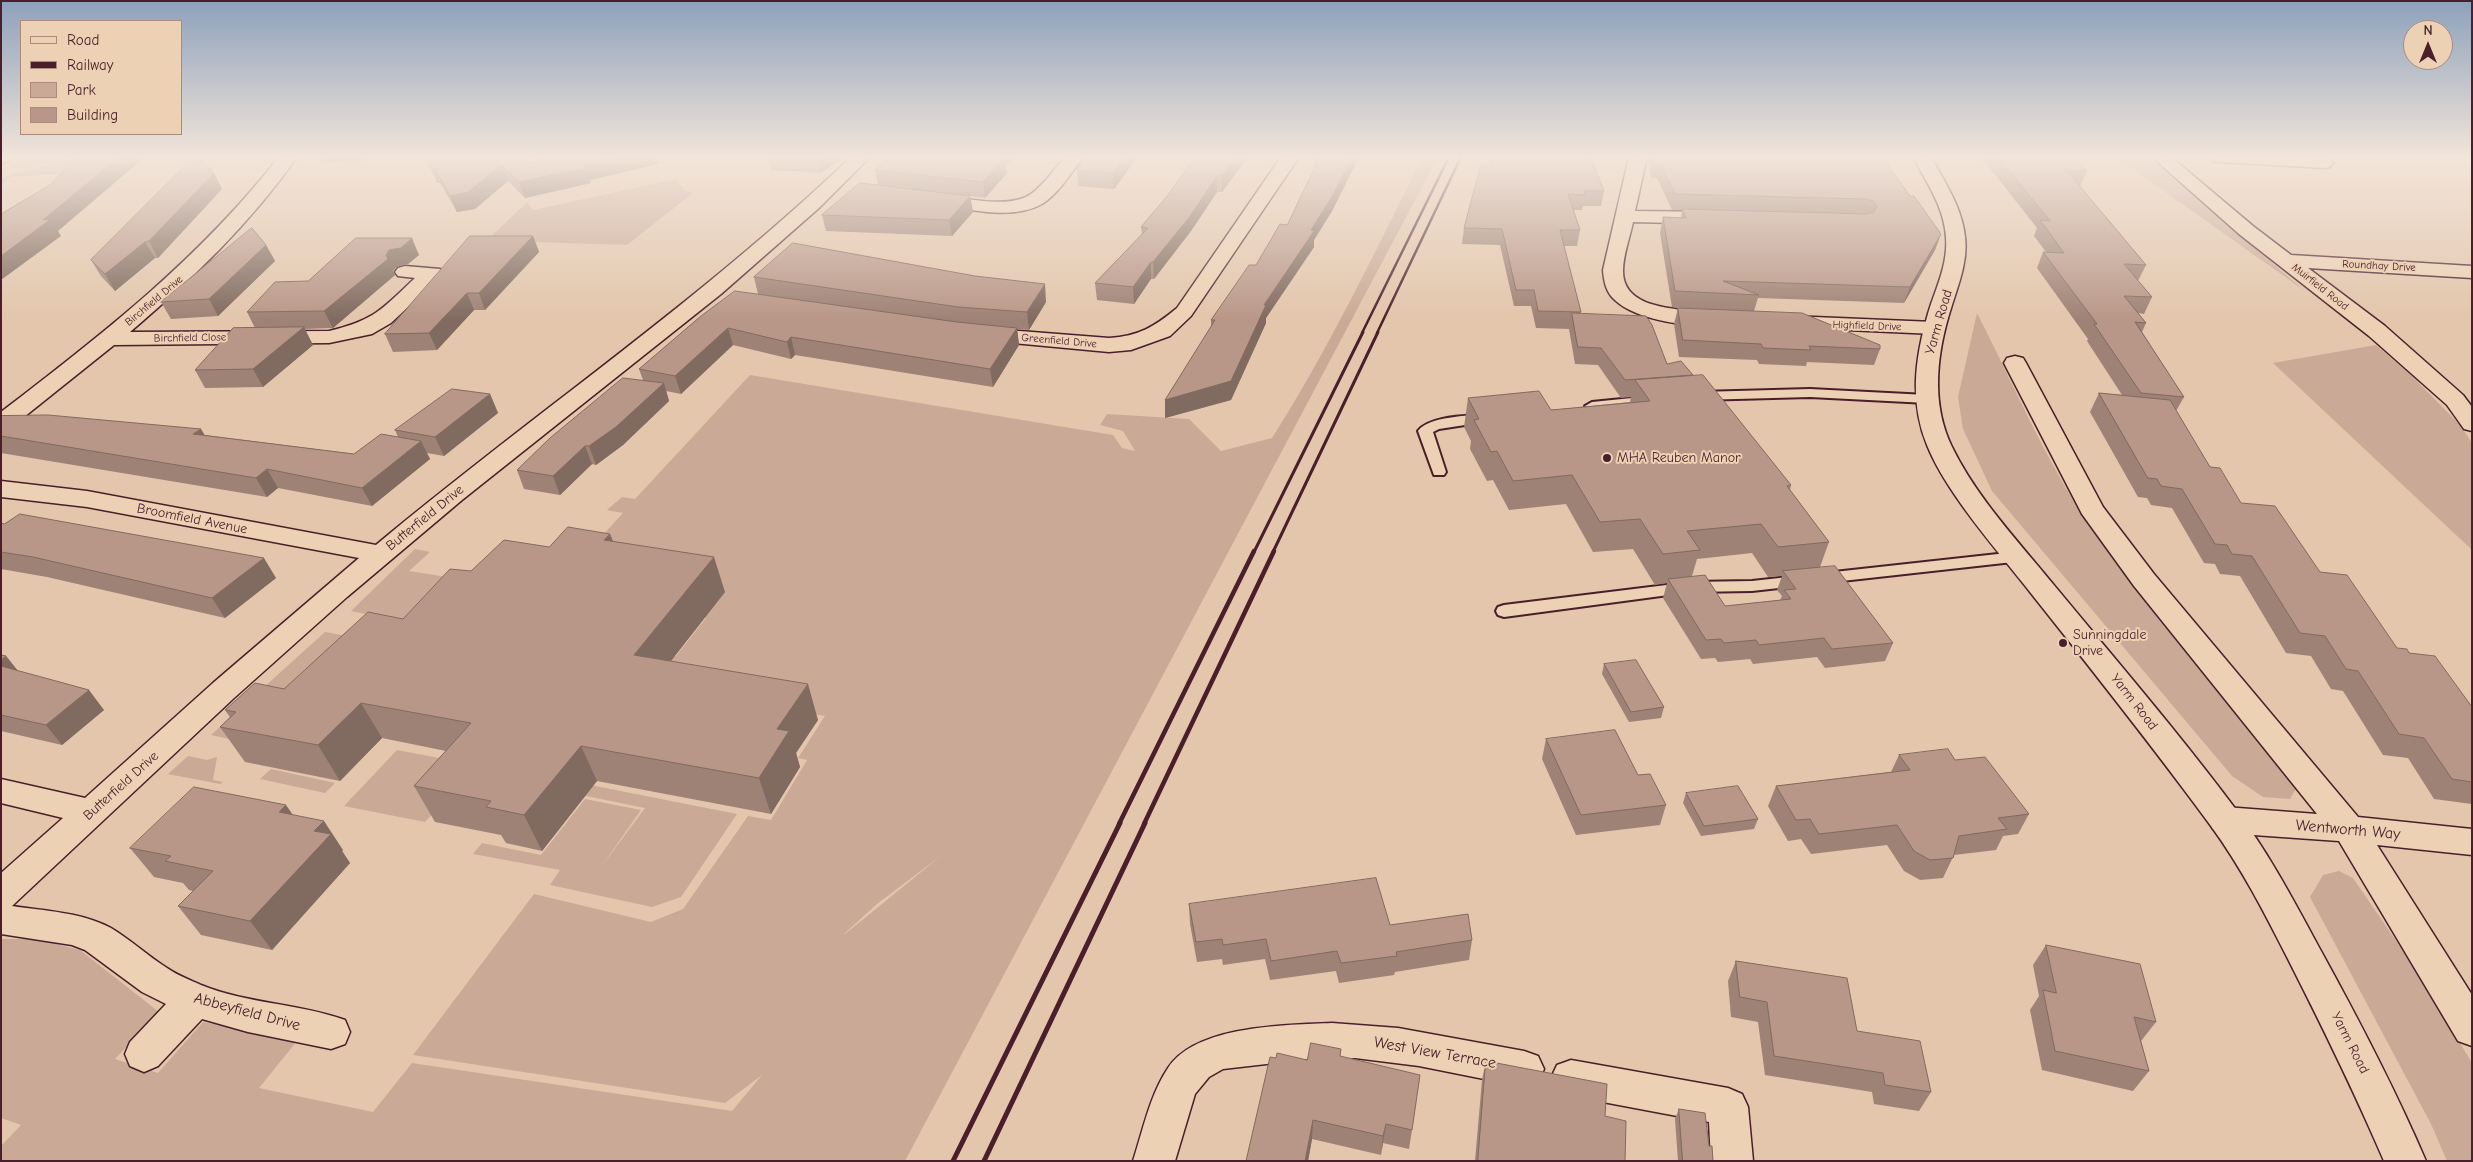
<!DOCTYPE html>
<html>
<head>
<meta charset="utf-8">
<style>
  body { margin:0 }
  #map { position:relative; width:2473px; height:1162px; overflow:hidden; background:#e3c6ac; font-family:"Comic Neue",sans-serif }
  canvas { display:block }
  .frame { position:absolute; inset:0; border:2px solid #4a1f2b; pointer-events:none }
  .legend { position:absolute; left:20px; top:20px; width:162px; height:115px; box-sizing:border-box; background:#edd1b4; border:1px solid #ac8a7d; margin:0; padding:6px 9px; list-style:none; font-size:15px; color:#4a1f2b }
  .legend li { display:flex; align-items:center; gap:10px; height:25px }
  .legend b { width:25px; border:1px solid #ac8a7d }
  .north { position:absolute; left:2403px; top:20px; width:50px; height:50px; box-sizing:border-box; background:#edd1b4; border:1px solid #ac8a7d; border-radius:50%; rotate:0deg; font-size:14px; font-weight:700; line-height:20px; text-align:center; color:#4a1f2b }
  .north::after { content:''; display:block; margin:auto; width:18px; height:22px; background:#4a1f2b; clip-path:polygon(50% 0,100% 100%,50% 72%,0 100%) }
</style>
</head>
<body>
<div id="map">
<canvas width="2473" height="1162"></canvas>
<div class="frame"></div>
<ul class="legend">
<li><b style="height:6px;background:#edd1b4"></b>Road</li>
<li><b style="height:6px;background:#4a1f2b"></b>Railway</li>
<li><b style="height:14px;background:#caaa96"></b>Park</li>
<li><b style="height:14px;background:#b89788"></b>Building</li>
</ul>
<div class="north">N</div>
</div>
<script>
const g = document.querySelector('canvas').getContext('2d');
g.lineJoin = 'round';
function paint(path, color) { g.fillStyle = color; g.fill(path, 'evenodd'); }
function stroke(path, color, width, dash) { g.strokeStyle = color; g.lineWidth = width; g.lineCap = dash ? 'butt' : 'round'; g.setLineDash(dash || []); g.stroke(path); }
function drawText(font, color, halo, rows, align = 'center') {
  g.font = font + ' "Comic Neue",sans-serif'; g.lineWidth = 4; g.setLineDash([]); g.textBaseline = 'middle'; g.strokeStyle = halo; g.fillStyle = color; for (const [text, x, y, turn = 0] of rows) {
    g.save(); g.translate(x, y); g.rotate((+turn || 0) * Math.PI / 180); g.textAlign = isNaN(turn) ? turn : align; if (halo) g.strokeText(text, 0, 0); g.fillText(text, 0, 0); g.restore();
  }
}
const green = new Path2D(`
  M24,157h42l-37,11h-20z
  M74,157h14l-16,16 -61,4 -10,8v-7z
  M1423,157h15l-533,1004h-904v-15l20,-21 -20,-7v-179h35l44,11 79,62 -44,47 43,14 45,-51 94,19 -38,47 114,24 39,-49 320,48 30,-36 -37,28 -312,-48 121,-161 117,28 32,-13 65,-93 23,4 36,-60 -9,-2 27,-42 -74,-13 -3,4 -91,-54 19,3 30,-38 -20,-3 -107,-54 44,-48 -16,-3 15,-13 13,2 115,-124 363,60 9,13 13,3 -12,-20 -23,-6 7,-11 82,5 32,32 51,-13c57,-89 103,-187 151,-281zM942,855l-97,79h-1l33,-30z
  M2116,157h33l156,134z
  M676,179l9,12 8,2 -66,52 -124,-4 -22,5 46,-44 6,8z
  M1977,313c36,70 67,145 111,210 63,93 139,177 209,264l-7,12 -27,-2 -31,-21 -240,-285 -29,-62 -5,-32z
  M2376,345l36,31 48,49 12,18v107l-199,-187z
  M415,549l15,3 -21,19 89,14 -58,44 -89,-18z
  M325,632l34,6 -130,101 -18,-4z
  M397,750l74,14 -3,10 -43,48 -81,-16z
  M188,756l19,4 10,-3 -4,23 10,2 -3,2 -52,-10z
  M271,769l64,14 -10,10 -65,-14z
  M585,784l152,30 -56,83 -29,10 -102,-22 10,-15 -87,-16 9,-11 59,12 44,-56 56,11 -40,57 44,-59 -69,-14z
  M2339,871l14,7 63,92 56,93v98h-25l-16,-37 -121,-227 13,-22z`);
const lane = new Path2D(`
  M1810,389l117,6 7,4 -7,4 -117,-6 -111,3 -7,-4 7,-4z
  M1652,396l7,4 -2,3 -65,7 -7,-4 7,-4z
  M1486,414l5,1 2,3 -2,3 -52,8 -6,3 13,40 -2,3h-10l-16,-44c11,-15 50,-15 68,-17z
  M2016,552l6,1 2,4 -2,4 -270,30 -61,1 -187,25 -6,-2 -2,-4 2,-4 6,-2 187,-23 61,-1z`);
const street = new Path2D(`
  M279,157h18c-47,67 -106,123 -167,175l199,-1c46,-11 53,-22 86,-53l-17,-2 -3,-4 3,-4 7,-2 35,3 3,4 -3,4 -49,46 -19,11 -43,9 -215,2 -105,84 -8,2v-19c102,-78 198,-153 278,-255z
  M519,157h18l8,15 -3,4h-12z
  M851,157h19l-50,50 -99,87 -259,206 -115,97 -113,101 -222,208c33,5 69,6 99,22 20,12 37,28 56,40 10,7 23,12 34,17 46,19 97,18 144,35l5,12 -5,12 -14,5 -83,-17 -46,-13 -44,47 -14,6 -14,-6 -5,-12 5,-12 36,-38 -24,-12 -57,-42 -13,-5 -71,-11v-61l62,-55 -62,-15v-24l84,19 128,-115 146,-125 -272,-51 -86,-10v-16l86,10 289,54c157,-131 327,-246 475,-388z
  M1065,157h18c-11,15 -25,37 -41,47 -31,17 -74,5 -107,0l-6,-1 -3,-4 3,-4 6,-1c25,3 74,16 96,0 13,-9 23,-25 34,-37z
  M1281,157h18l-108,159 -21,20 -39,14 -22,2 -128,-12 -8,-1 -3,-5 3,-5 8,-1 128,10c30,-2 45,-11 68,-30z
  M1629,157h18l-12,54 82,1 7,2 2,4 -2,4 -7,2 -84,-2c-3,15 -10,33 -10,49 0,44 68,36 96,44l4,4 -4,4c-25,7 -84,-4 -103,-22 -10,-8 -12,-19 -13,-31z
  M2152,157h19l82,69 38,29 181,11v12l-164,-10 77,58 78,69 9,12v24l-8,-2 -17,-24 -78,-69 -130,-102z
  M2210,157h98l22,2 3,4 -3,4 -6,1 -105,-6 -6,-1z
  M1790,316l144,6 8,1 3,5 -3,5 -8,1 -152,-7 -3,-5 3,-5z
  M2015,356l8,2 3,5 77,144 51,67 204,243 114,12v26l-95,-10 95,150v51l-14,-5 -119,-200 -114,-8 -12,-4 -5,-9 5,-9 12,-4 92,7 -183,-228 -52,-72 -78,-151 3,-5z
  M1332,1023l66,5 126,23 14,5 6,13 -6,13 -14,5 -105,-21 -64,-8 -45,1 -87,10 -14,8 -14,17 -20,67h-42c10,-31 17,-66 35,-93 28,-43 118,-43 164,-45z
  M1571,1060l157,28 14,6 6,13 5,54h-42l-2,-39 -138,-26 -14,-5 -6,-13 6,-13z`);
const secondary = new Path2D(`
  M1,157h11l-3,4 -8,2z`);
const primary = new Path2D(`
  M1913,157h18c14,26 31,50 34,80 3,23 -6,46 -13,68 -15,46 -22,97 0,142 25,51 66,94 101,137 62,75 126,149 184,227 33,44 58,92 84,140 38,69 74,138 105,210h-42c-30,-70 -63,-137 -97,-204 -23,-45 -46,-90 -76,-131 -58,-79 -119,-156 -181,-234 -32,-41 -84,-99 -103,-147 -19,-47 -11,-94 4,-141 8,-22 17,-44 15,-67 -2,-30 -19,-54 -33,-80z`);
const railFar3 = new Path2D(`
  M1362,333l87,-176
  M1377,333l84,-176`);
const railFar2 = new Path2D(`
  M1254,552l109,-220
  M1273,552l105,-220`);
const railFar1 = new Path2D(`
  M1119,824l135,-273
  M1144,824l130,-273`);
const rail = new Path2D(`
  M953,1161l167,-338
  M984,1161l161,-338`);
const wall = new Path2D(`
  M539,157h117l2,7 -68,16 1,3 -66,15 -17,-17 -33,28 -18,3 -17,-29h-3l-7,-16 93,-6 14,1 3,-3z
  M768,157h76l-23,16 -50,-3z
  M891,157h125l-10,10 1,6 -22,25 -15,-2 3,16 -21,24 -126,-5 -4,-16 56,-30 -3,-15z
  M1086,157h63l-1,3 -11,-2 -23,31 -36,-3 -1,-16z
  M1195,157h53l-26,35h-5l-26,39 -37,48h-3l-17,25 -37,-4 -2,-17 47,-49 -1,-7 27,-32z
  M1315,157h44l-27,54 -18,29v7l-48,71v5l-35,77 -66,18 46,-91v-7l45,-55 31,-40 28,-57z
  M1490,157h101l13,34 -3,15h-18l-1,4h-9l7,20 -3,16h-13l17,66v2l86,50 25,11 99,110 -1,5 39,52 -9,25 73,76 -8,18 -60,7 -8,-11 -64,7 -3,-5 -32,3 -3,-4 -14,1 -38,-61 4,-15 -12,2 -22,-36 -40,3 -27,-48 -57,6 -16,-30 -6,1 -17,-32 1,-8 -7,-14 4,-29 83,12 79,-8 1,-5 -10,1 -23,-33 -23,-1 -6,-35 -33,-1 -5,-22h-17l-14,-61 -38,-1 2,-16 26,-63zM1752,553l16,24 14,-1 -5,14 5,6 -2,4 -55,6 -33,-30 5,-17z
  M1648,157h234l28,39 31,38 -6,16 -31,53 -146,-5 -4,13 126,38 -6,16 -67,-3 -1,4 -47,-2 -2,-4 -78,-3 -5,-33 4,-16h3l-9,-1 -12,-74 3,-16 18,1 1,-8h-10l-15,-32h-6z
  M1981,157h94l12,14 -7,15 66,79 -8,16 14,16 -8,17 -6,-1 8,10 -4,9 42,65 -8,14 34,56 31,36 79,69 77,76 12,5 63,54v97l-38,-5 -26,-41 -25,-3 -40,-64 -12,-2 -20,-33 -25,-3 -46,-77 -20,-2 -5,-10 -11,-1 -32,-55 -21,-3 -4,-7 -9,-1 -48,-85 9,-19 23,2 -35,-54 1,-2 -51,-71 6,-16h3l-12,-16 3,-8z
  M214,173l8,16 -64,69h-3l-40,33 -14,-15 -10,-16z
  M533,236l6,16 -54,58h-11l-37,40 -44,2 -8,-18z
  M266,245l9,16 -57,55 -47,3 -10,-17z
  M419,255l-11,9 -12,3 -3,4 2,4 -62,53 -29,1 9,16 -50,42 -58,1 -10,-18 60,-42 -8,-16 61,-31z
  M754,277l292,25 -17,28 -12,-1 2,16 -26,42 -198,-32 -4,4 -58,-14 -52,49 -15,-3 3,10 -46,44 -27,20 -4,-1 -32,31 -36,-6 -7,-19 126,-90 -4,-11 119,-75z
  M490,394l8,19 -54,43 -17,-3 3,6 -58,47 -94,-18 -11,9 -266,-44v-37l204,19 149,19 44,-17 -3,-7z
  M1,523l3,1 272,54 -51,40 -178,-41 -46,-8z
  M610,534l3,7 112,51 -54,69 147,59 -22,33 4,14 -29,47 -174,-33 -55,70 -36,-8 -5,-8 -66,-13 -21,-36 32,-35 -64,-13 -42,43 -95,-19 -25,-35 10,-10 -5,-7 59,-21 119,-70 68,-48 78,-24z
  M1,655l5,1 12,15 86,39 -42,35 -61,-14z
  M1604,664l60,43 -3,11 -32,4 -27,-48z
  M1546,739l92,36 28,30 -6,20 -84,10 -34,-76z
  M1899,755l56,5 74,54 -11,20 -15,2 -7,14 -42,5 -11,23 -23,2 -16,-9 -17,-26 -76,9 -10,-15 -13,2 -20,-35 8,-20 115,-14z
  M1686,793l72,26 -4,10 -53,7 -18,-33z
  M292,815l51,35 -1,1 8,12 -78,87 -71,-15 -23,-29 15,-15 -4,-1 -6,-7 -29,-6 -24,-29z
  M1189,904l201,21 82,15 -3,20 -74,12 -1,3 -55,8 -3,-12 -66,9 -5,-21 -42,6 -1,-6 -25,3 -7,-38z
  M2046,945l110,77 -15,19 8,30 -16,20 -91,-21 -12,-60 9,-14 -6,-31z
  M1736,961l121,70 74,61 -12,19 -45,-7 -2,-12 -107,-17 -7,-53 -27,-5 -3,-36z
  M1340,1056l72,74 -3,19 -26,-6 -2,12 -69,-16 -4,22h-62l30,-103 31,2z
  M1486,1061l119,55 20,45h-150l7,-81z
  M1679,1109l30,37 4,15h-35l-3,-42z`);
const shadedWall = new Path2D(`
  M119,157h26l-87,74 3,5 -60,44v-24l42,-36z
  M319,157h48l-2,3 -43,3z
  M618,157h38l2,7 -68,16 1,3 -66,15 -6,-16z
  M819,157h25l-23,16 -3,-15z
  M999,157h17l-10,10 1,6 -22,25 -2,-16z
  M1125,157h12v1l-23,31 -1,-16z
  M1236,157h12l-26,35v-16z
  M1352,157h7l-27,54 -18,29v7l-48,71v5l-35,77 -66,18v-18l99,-95z
  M502,165l6,16 -33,28 -18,3 -7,-16z
  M214,173l8,16 -64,69 -9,-17z
  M1217,176v16l-26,39 -37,48 -1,-17z
  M970,196l3,16 -21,24 -3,-16z
  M1941,234l-6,16 -31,53 6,-16z
  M533,236l6,16 -54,58 -6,-17z
  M412,238l7,17 -11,9 -12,3 -3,4 2,4 -62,53 -9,-17 62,-56 3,-5z
  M145,242l10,16 -40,33 -10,-17z
  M266,245l9,16 -57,55 -9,-17z
  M1151,262v17l-17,25 -1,-17z
  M1045,284l1,18 -17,28 -2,-18z
  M467,293l7,17 -37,40 -8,-17z
  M304,327l9,18 -50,42 -10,-18z
  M728,328l5,17 -52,49 -6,-18z
  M1017,328l2,17 -26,42 -3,-18z
  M791,337l4,18 -4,4 -4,-17z
  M664,383l5,18 -46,44 -27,20 -7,-19z
  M490,394l8,19 -54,43 -9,-19z
  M201,429l11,18 -19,-13z
  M421,441l9,18 -58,47 -10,-18z
  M585,446l7,18 -32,31 -7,-19z
  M267,469l11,19 -11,9 -11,-19z
  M610,534l13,34 -19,-28z
  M714,557l11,35 -77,98 -14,-35z
  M264,558l12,20 -51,40 -13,-20z
  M6,656l16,20 -21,-3v-13z
  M808,684l10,36 -22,33 4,14 -29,47 -12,-36 18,-49z
  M89,690l15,20 -42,35 -16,-20z
  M361,703l21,35 -42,43 -22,-36z
  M581,746l16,35 -55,70 -18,-36z
  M286,805l20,29 -27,-22z
  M324,821l19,29 -1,1 8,12 -78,87 -22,-29 64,-90z
  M1313,1120l-1,19 -4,22h-3z
  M1386,1124l-3,19 -2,12 2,-19z`);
const building = new Path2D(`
  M77,157h42l-76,63 8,-1 -50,37v-42l49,-29z
  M194,157h3l17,16 -65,68 -4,1 -40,32 -14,-14z
  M428,157h93l2,4 14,1 4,-4v-1h77l-35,8 3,3 -67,14 -17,-17 -34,27 -18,4 -16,-29h-4z
  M891,157h114l-22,25 -108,-12z
  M1086,157h39l-12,16 -36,-3z
  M1195,157h41l-14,19h-5l-26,39 -38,47h-2l-18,25 -38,-4 53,-55 -7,-1 27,-32z
  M1320,157h32l-19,38 -22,35 3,1 -50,74h2l-35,76 -66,19 50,-80h-4l38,-55h7l24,-41 7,1z
  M1492,157h99l13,34h-20l1,4 -17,-1 12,36h-20l21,82 -43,-1 -4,-21h-18l-14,-61 -38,-1 17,-64 12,1z
  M1653,157h229l28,39h4l27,38 -31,53 -187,-6 36,14 -84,-4 -12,-74 23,1 -4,-9 184,5 8,-2 3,-6 -4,-5 -7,-2 -191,-5 -15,-31h-6z
  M1998,157h77l12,14h-20l79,94 -22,-1 28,33 -28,-1 22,27 -11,-1 49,75 -43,-4 -47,-69h3l-54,-72 21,1 -24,-33 10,1z
  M860,183l110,13 -21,24 -127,-5z
  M252,228l14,17 -57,54 -48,3z
  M470,236h63l-54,57h-12l-38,40 -44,1z
  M356,238h56l-11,10 -12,2 -3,5 2,4 -64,52 -77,1 28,-30 33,-1z
  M793,243l182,33 70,8 -18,28 -69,-5 -204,-30z
  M735,291l222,31 60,6 -27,41 -199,-32 -4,5 -59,-14 -53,48 -36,-7 62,-53z
  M1678,308l124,5 78,32v4l-71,-3 2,4 -48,-2 -2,-4 -78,-4z
  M1572,313l74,3 6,9 15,39 14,-3 12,14 -68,5 -24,-32 -23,-1z
  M304,327l-51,42 -58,1 38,-42z
  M1703,375l88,110 -4,1 42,56 -51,5 -17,-23 -74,7 13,19 -37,4 -23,-35 -40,3 -28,-47 -59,6 -16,-30 -6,1 -17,-32 5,-1 -11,-21 71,-7 12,19 99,-9 -15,-21z
  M623,378l41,5 -48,44 -27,19h-4l-32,30 -36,-6 33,-32z
  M452,389l38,5 -55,43 -40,-7z
  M2099,393l71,7 40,67 10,1 21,35 34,3 45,66 27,3 50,73 10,1 2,4 26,3 37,51v75l-20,-3 -28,-41 -25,-4 -41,-63 -12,-2 -21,-33 -25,-3 -48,-77 -20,-2 -5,-9 -12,-1 -33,-55 -21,-3 -4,-7 -9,-1z
  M48,415l153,14 -8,5 161,20 27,-20 40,7 -59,47 -95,-19 -11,9 -255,-42v-20z
  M20,514l244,44 -52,40 -179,-41 -32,-5v-29l3,1z
  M568,527l42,7 -6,6 110,17 -80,98 174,29 -31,45 12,2 -30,47 -178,-32 -57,69 -38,-8 5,-6 -77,-15 57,-63 -110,-20 -43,42 -98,-18 16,-15 -11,-2 30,-27 29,6 84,-77 35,7 47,-50 21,2 33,-31 45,7z
  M1835,566l58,77 -61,6 -8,-11 -65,7 -3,-5 -32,3 -3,-4 -15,1 -38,-61 37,-4 20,31 66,-7 -7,-9 12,-1 -13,-18z
  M1,655l5,1 -5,4z
  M1636,660l28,47 -33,5 -27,-48z
  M1,666l88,24 -43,35 -45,-10z
  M1615,730l23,45 12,-1 16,31 -85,10 -35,-76z
  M1948,749l7,11 30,-3 44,57 -31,4 9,11 -48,7 -6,22 -23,2 -16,-9 -17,-26 -78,9 -9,-15 -14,1 -20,-34 134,-16 -11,-15z
  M1738,786l20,33 -54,7 -18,-33z
  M194,787l92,18 -7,7 45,9 -10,10 17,3 -81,87 -72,-15 35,-35 -48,-10 6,-5 -41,-8z
  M1376,878l14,47 78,-11 4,26 -76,12 1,4 -56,7 -4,-12 -66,10 -5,-22 -43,6 -1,-6 -26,3 -7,-38z
  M2046,945l94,19 16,58 -22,-5 15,54 -94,-20 -12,-61 13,3z
  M1736,961l111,17 10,53 63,10 11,51 -46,-7 -2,-12 -109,-17 -7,-54 -27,-5z
  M1311,1043l30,6 -1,7 80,19 -8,55 -26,-6 -3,12 -70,-16 -8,41h-59l24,-104 6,1 1,-5 30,7z
  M1486,1061l121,23 -2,32 21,5 -1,40h-147z
  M1679,1109l26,4 4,33h3l1,15h-30z`);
const markers = [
  [1607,458,5,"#4a1f2b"],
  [2063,643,5,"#4a1f2b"]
];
const farStreetnames = [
  ["Roundhay Drive",2379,266,3],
  ["Muirfield Road",2320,287,38],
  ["Birchfield Drive",154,301,-40],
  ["Highfield Drive",1867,326,2],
  ["Birchfield Close",190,338,-1],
  ["Greenfield Drive",1059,341,5]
];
const streetNames = [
  ["Yarm Road",1939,322,-74],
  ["Butterfield Drive",425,518,-39],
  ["Broomfield Avenue",192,519,11],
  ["Yarm Road",2134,702,52],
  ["Butterfield Drive",121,786,-42],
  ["Yarm Road",2350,1043,63]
];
const poiNames = [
  ["MHA Reuben Manor",1617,458],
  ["Sunningdale",2073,635],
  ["Drive",2073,651]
];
const nearStreetnames = [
  ["Wentworth Way",2348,830,5],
  ["Abbeyfield Drive",247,1012,15],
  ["West View Terrace",1435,1053,10]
];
paint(green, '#caaa96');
stroke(lane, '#4a1f2b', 4);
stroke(street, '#4a1f2b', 3);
stroke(secondary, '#4a1f2b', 3);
stroke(primary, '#4a1f2b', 3);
paint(lane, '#edd1b4');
paint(street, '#edd1b4');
paint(secondary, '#edd1b4');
paint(primary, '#edd1b4');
stroke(railFar3, '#4a1f2b', 2.5);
stroke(railFar2, '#4a1f2b', 3);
stroke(railFar1, '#4a1f2b', 4.5);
stroke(rail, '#4a1f2b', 5);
paint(wall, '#9e8275');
paint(shadedWall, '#816a5f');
paint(building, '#b89788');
stroke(building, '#816a5f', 1);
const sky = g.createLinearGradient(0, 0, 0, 320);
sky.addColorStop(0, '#8da1bb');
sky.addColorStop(0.49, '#f2e5da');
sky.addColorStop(1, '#f2e5da00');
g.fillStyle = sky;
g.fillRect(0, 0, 2473, 320);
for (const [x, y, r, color] of markers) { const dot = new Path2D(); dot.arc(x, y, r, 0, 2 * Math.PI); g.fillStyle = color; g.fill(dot); stroke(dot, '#edd1b4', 2); }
drawText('11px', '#4a1f2b', '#edd1b4', farStreetnames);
drawText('14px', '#4a1f2b', '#edd1b4', streetNames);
drawText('14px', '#4a1f2b', '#edd1b4', poiNames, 'left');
drawText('16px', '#4a1f2b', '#edd1b4', nearStreetnames);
</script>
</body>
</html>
